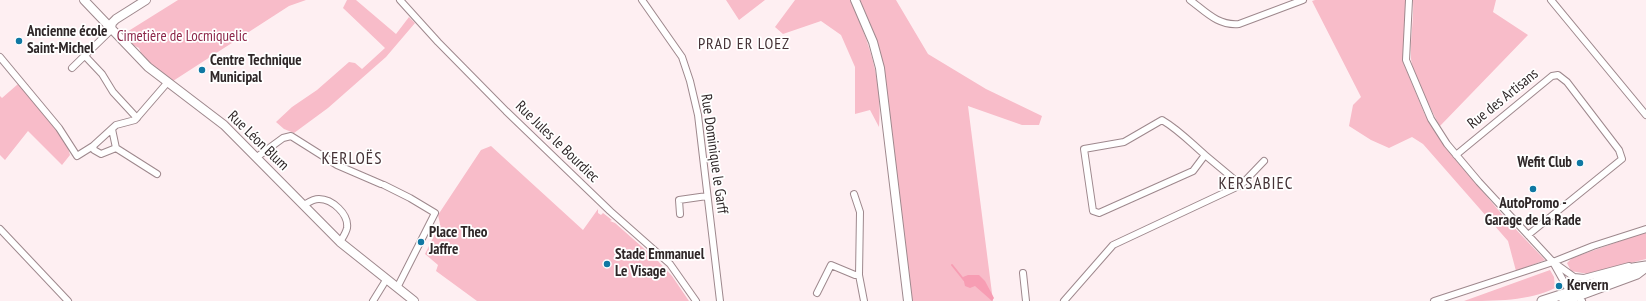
<!DOCTYPE html>
<html>
<head>
<meta charset="utf-8">
<style>
  body { margin:0 }
  canvas { display:block; background:#feeff2 }
</style>
</head>
<body>
<canvas width="1646" height="301"></canvas>
<script>
const g = document.querySelector('canvas').getContext('2d');
g.lineJoin = 'round';
function paint(path, color) { g.fillStyle = color; g.fill(path, 'evenodd'); }
function stroke(path, color, width, dash) { g.strokeStyle = color; g.lineWidth = width; g.lineCap = dash ? 'butt' : 'round'; g.setLineDash(dash || []); g.stroke(path); }
function drawText(font, color, halo, rows, align = 'center') {
  g.font = font + ' "PT Sans Narrow",sans-serif'; g.lineWidth = 3.5; g.setLineDash([]); g.textBaseline = 'middle'; g.strokeStyle = halo; g.fillStyle = color; for (const [text, x, y, turn = 0] of rows) {
    g.save(); g.translate(x, y); g.rotate((+turn || 0) * Math.PI / 180); g.textAlign = isNaN(turn) ? turn : align; if (halo) g.strokeText(text, 0, 0); g.fillText(text, 0, 0); g.restore();
  }
}
const green = new Path2D(`
  M178,0h128l-17,6 -116,75 -22,-17 -10,-11 -2,-5 -6,-3 -11,-10z
  M347,0h9l40,34 13,-17 6,6 -29,34 -58,51 -34,25 -10,-4 -8,-7 16,-15 25,-17 32,-28 6,1 7,6 23,-21 -42,-40z
  M726,0h39l-26,20z
  M795,0h55c19,42 33,80 29,127l-9,-17 -15,4v-47l-14,-32 -20,-14 -38,13 -8,-7z
  M860,0h36l32,54 58,35 56,27 -3,9h-17l-54,-19 25,195h-81l-29,-238 -7,-25z
  M1315,0h91l-3,62 22,53 29,43 52,61 39,41 -29,11 -8,-30 -85,-97 -11,-7 -23,11 -18,-8 -22,-14 4,-21 8,-8 -49,-96z
  M1413,0h83l-3,12 35,23 -88,91c-7,-12 -29,-56 -29,-68 -1,-19 3,-38 2,-58z
  M18,84l47,54 5,17 -8,10 -34,-34 -23,29 -5,-5v-59l2,2z
  M491,146l92,84 15,-21v4l3,2 2,-2 9,7 -2,1 5,2 43,38 14,15 17,25h-212l-41,-30 2,-6 -13,-11 15,-30 -2,-9 43,-65z
  M1646,232v27l-58,15 -17,-3 -4,-8 5,-5z
  M1550,270l4,7 1,11c-25,13 -61,13 -91,13z`);
const water = new Path2D(`
  M968,275h11l6,6 9,17 -2,3 -17,-15 -5,2 -5,-2 -2,-9z`);
const stream = new Path2D(`
  M952,265l12,15`);
const minor = new Path2D(`
  M400,0l38,42 68,69 104,100 60,53 26,37
  M642,0l40,57 8,24 8,34 22,186
  M1190,0c16,12 28,26 49,24l64,-24
  M1409,0l-3,60 25,59 16,25 32,38 74,80 21,15 10,1 45,-12
  M1551,0l95,115
  M85,56l17,18 11,18 24,26
  M0,57l59,71 18,28 16,-10
  M72,68l37,-36 2,-4
  M112,129l4,19 -15,6 -7,-4 -1,-4 23,-21 19,-5 32,-37
  M116,148l41,26
  M1205,155l-12,16 -94,42 -6,-2 -9,-62 40,-7 38,-22c17,10 29,23 43,35l36,30
  M1456,155l96,-79 6,-1 9,7 52,68 3,9 -94,76
  M257,157l26,-19 8,-2 46,29 44,19
  M384,185l26,13 25,15 -38,75
  M854,194l6,18 -1,63 5,26
  M304,205c5,-3 9,-6 15,-6 13,0 30,15 28,29 -1,5 -4,9 -7,14
  M680,214l-1,-14 28,-4
  M0,229l68,72
  M1554,264l14,25 5,2
  M1023,273l3,28
  M1574,277l-1,14 9,10
  M817,293l14,-28 24,10h4
  M373,301l13,-21
  M1064,301l49,-56 128,-60 23,-24
  M1434,301l119,-39 40,-16 53,-17`);
const tertiary = new Path2D(`
  M84,0l64,67 76,58 116,117 74,59
  M855,0l18,42 7,26 28,233
  M111,28l1,-5 4,-4 30,-19`);
const secondary = new Path2D(`
  M1542,301l31,-10 60,-23 13,-2
  M1564,301l73,-27 9,-7`);
const markers = [
  [19,41,4,"#0f78a3"],
  [202,70,4,"#0f78a3"],
  [1580,163,4,"#0f78a3"],
  [1533,189,4,"#0f78a3"],
  [421,242,4,"#0f78a3"],
  [607,264,4,"#0f78a3"],
  [1559,286,4,"#0f78a3"]
];
const poiNames = [
  ["Ancienne école",27,32],
  ["Saint-Michel",27,49],
  ["Centre Technique",210,61],
  ["Municipal",210,78],
  ["Wefit Club",1572,163,"right"],
  ["AutoPromo -",1533,204,"center"],
  ["Garage de la Rade",1533,221,"center"],
  ["Place Theo",429,233],
  ["Jaffre",429,250],
  ["Stade Emmanuel",615,255],
  ["Le Visage",615,272],
  ["Kervern",1567,286]
];
const parkNames = [
  ["Cimetière de Locmiquelic",182,37]
];
const streetNames = [
  ["Rue des Artisans",1503,99,-39],
  ["Rue Léon Blum",258,141,44],
  ["Rue Jules le Bourdiec",557,142,44],
  ["Rue Dominique le Garff",714,154,82]
];
const neighbourhoodNames = [
  ["PRAD ER LOEZ",744,44]
];
const quarterNames = [
  ["KERLOËS",352,159],
  ["KERSABIEC",1256,184]
];
paint(green, '#f8bcc9');
paint(water, '#f79db3');
stroke(stream, '#f79db3', 2);
stroke(minor, '#9e888d', 8);
stroke(tertiary, '#9e888d', 10);
stroke(secondary, '#9e888d', 11);
stroke(minor, '#fff', 6);
stroke(tertiary, '#fff', 8);
stroke(secondary, '#fff', 9);
for (const [x, y, r, color] of markers) { const dot = new Path2D(); dot.arc(x, y, r, 0, 2 * Math.PI); g.fillStyle = color; g.fill(dot); stroke(dot, '#fff', 1.5); }
drawText('bold 15px', '#2f2728', '#fff', poiNames, 'left');
drawText('15px', '#8d274a', '#fff', parkNames);
drawText('15px', '#2f2728', '#fff', streetNames);
g.letterSpacing = '1px';
drawText('16px', '#443135', '#fff', neighbourhoodNames);
g.letterSpacing = '0px';
g.letterSpacing = '1px';
drawText('17px', '#443135', '#fff', quarterNames);
g.letterSpacing = '0px';
</script>
</body>
</html>
